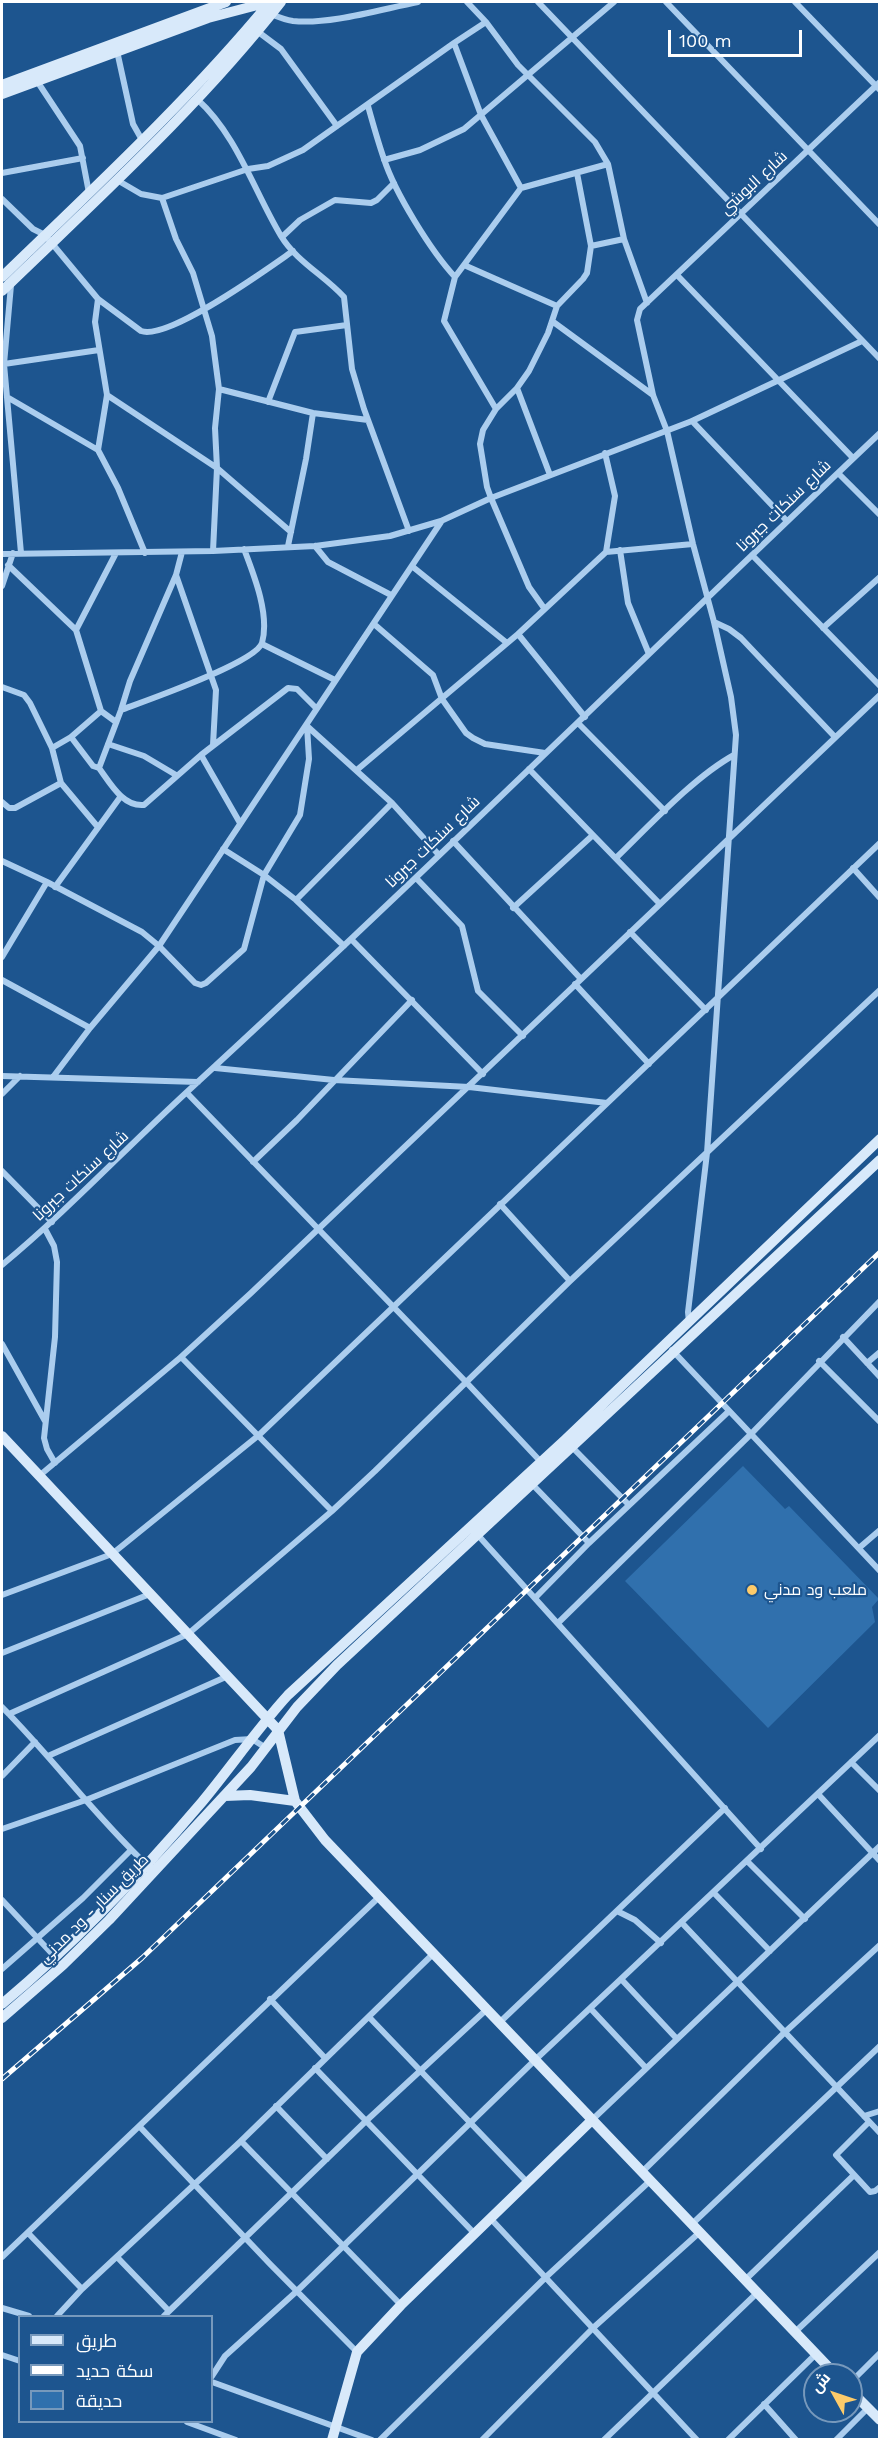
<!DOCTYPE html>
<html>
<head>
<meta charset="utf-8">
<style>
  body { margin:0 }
  #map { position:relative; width:881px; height:2441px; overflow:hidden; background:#1d558f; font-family:"Work Sans",Cairo,sans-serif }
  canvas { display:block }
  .frame { position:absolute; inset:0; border:3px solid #fff; pointer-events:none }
  .legend { position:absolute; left:18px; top:2315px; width:195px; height:108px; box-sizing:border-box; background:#1d558f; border:2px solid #7799bc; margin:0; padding:8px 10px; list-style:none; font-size:18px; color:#fff }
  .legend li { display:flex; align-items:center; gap:12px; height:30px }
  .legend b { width:30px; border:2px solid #7799bc }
  .north { position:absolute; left:803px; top:2363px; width:60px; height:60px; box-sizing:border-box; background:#1d558f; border:2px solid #7799bc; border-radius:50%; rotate:310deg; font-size:16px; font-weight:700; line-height:24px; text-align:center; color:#fff }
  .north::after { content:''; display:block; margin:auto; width:21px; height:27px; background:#fdcb6a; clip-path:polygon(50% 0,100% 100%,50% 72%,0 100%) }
  .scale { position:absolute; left:668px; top:30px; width:134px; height:27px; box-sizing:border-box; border:3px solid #fff; border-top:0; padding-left:8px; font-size:18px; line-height:21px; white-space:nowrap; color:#fff; -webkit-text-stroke:4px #1d558f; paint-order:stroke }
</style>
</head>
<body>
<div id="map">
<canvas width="881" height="2441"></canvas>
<div class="frame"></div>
<ul class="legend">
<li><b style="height:8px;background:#d8e9fa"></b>طريق</li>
<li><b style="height:8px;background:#fff"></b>سكة حديد</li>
<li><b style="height:16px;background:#3070ad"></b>حديقة</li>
</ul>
<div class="north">ش</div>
<div class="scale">100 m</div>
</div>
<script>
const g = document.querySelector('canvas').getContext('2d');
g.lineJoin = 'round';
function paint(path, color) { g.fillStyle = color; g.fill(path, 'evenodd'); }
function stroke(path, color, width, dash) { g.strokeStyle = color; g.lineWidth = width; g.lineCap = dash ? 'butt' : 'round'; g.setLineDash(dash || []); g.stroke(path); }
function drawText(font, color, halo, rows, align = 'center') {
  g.font = font + ' "Work Sans",Cairo,sans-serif'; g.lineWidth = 4.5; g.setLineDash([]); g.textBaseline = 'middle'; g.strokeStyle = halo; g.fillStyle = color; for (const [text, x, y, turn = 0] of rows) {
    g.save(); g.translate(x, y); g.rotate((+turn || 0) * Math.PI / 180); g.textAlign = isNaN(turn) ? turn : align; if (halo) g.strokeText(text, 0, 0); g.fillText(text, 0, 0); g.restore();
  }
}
const green = new Path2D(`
  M743,1466l42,43 4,-3 90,93 -7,8 3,15 -107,106 -143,-147z`);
const street = new Path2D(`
  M467,2l19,20 32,43 77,77 13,22 16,75 -33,7 -4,27 -4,6 -26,27 -9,27 -19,38 -12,17 -21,21 -13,21 -3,14 7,43 4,11 38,89 15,21
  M538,2l342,357
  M666,2l214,223
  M795,2l85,88
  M271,14c7,3 15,6 22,7 36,4 89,-12 125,-19
  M257,31l24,18 56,77
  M454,43l27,72 40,73
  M117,51l16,73 9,16
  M37,81l43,65 9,47
  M197,99c40,36 57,92 84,137 15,25 44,40 63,61l8,72 12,40 45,122
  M368,106c5,18 10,36 16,53 11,34 47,92 71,118
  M384,160l36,-10 44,-21 150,-127
  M2,173l81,-15
  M577,173l14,73
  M117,180l24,14 21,4 86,-29 20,-3 35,-16 151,-107 32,-21
  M162,198l14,41 17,34 19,63 7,53 -4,39 2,40 -4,83
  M2,199l31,30 12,6 53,64 43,32c27,10 126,-62 152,-80
  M282,237l18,-17 35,-20 36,3 6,-3 17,-17
  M624,239l23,64
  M464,265l93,41
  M677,275l176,183
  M11,285l-7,79 17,189
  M552,321l101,74
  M4,364l95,-14
  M517,388l33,87
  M219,389l94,24 55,7
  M107,395l110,73 74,64
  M7,397l91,53 20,38 27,65
  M268,402l27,-70 52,-7
  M496,409l-52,-88 11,-44 66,-89 87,-24
  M692,421l94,99
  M98,450l9,-55 -12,-73 3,-23
  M838,473l42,42
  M288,546l18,-87 7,-46
  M315,546l13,16 63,33
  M620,550l8,53 21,51
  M182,552l-6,23 40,115 -3,55
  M606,552l87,-8
  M2,554l211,-3 102,-5 75,-10 51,-15 50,-23 201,-77 170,-80
  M752,555l128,131
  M8,565l68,65 25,81 15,11
  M413,567l94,76
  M176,575l-46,106 -9,29 -22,58c11,15 24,39 45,37l57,-50 87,-67 9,1 19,19
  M2,586l11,-33
  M714,622l15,7 12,9 94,99
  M374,624l59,51 9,24 24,34 7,5 12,6 60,9
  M823,628l57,-51
  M76,630l40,-77
  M518,634l67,83
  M262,644l73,36
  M2,687l22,8 6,8 22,45 9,35 36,43
  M121,710c24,-9 134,-47 141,-67 8,-28 -8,-68 -18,-94
  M578,723l87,88
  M307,726l85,77 47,52
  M71,737l22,29 6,2
  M108,744l36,12 32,19
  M52,748l19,-11 30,-26
  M201,755l39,68
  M358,769l160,-135 88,-82 9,-56 -10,-43
  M529,769l130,134
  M2,802l7,6h6l46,-25
  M453,841l128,138
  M223,849l41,26 32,25 48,46
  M616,858c33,-32 78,-81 118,-103
  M2,861l45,21 95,50 17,14 36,37 6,2 5,-2 38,-34 20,-74 36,-60 9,-56 -2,-33
  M853,868l27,30
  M417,879l45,47 16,65 45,45
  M55,887l66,-91
  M296,900l96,-97
  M513,908l80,-73
  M630,932l76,78
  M351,939l132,135
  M2,957l45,-75
  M2,980l88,48
  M575,984l74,80
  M215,1068l119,12 135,7 138,16
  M2,1076l196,6
  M53,1077l37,-49 69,-82 282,-424
  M187,1093l279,289 75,80
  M2,1094l18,-18
  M253,1162l44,-42 115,-120
  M2,1171l50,51
  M500,1204l70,77
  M45,1229l9,17 3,16 -2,75 -11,101 3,11 8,14
  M2,1265c65,-54 123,-116 186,-174 234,-215 461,-439 692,-658
  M689,1322l-1,-10 19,-159 29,-418 -5,-38 -17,-75 -21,-78 -26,-113 -14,-36 -16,-75 3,-11 240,-227
  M843,1337l37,40
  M2,1344l43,77
  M672,1350l208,221
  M181,1357l151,154
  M819,1361l61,61
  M867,1363l13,-11
  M571,1446l58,59
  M39,1476l142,-119 70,-64 629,-598
  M531,1483l58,60
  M476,1533l285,316
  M859,1548l21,-18
  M2,1595l110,-41 147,-119 621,-592
  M535,1598l54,-55 139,-131
  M558,1623l192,-188 130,-134
  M2,1653l148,-59
  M2,1707c50,50 93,109 145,158
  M9,1714l179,-80 144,-123 43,-40 195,-190 310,-291
  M48,1756l180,-80
  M851,1762l29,29
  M2,1776l33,-34
  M818,1794l62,67
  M2,1829l84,-29 149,-60 17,-1 14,9
  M748,1862l57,57
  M714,1893l56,58
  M2,1900l54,58
  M617,1911l18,9 26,23
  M682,1923l198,210
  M2,1969l81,-71 48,-48
  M622,1980l55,59
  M270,1999l55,59
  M591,2009l55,59
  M369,2017l158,165
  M499,2023l226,-215
  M315,2068l160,166
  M276,2106l51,53
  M864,2116l16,-5
  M592,2120l288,-274
  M869,2122l-33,33 34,37 5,-1 5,-4
  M140,2127l130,137 87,88
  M241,2141l160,164
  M643,2171l141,-138 96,-88
  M491,2219l206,221
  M692,2224l188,-178
  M29,2234l53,55
  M2,2257l377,-360
  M117,2257l52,54
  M745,2280l109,-105
  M2,2308l27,8
  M57,2316l25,-27 159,-148 192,-187
  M164,2316l202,-195 120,-111
  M795,2332l85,-80
  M2,2355l18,6
  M212,2376l13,-20 72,-65 238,-231 345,-325
  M212,2382l160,58
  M851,2382l29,-29
  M764,2404l32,36
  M187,2422l49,18
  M380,2440l166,-163 105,-97
  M482,2440l111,-112 107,-96
  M604,2440l153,-147
  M728,2440l88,-86
  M836,2440l32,-32`);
const secondary = new Path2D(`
  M2,85l224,-83
  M2,94l206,-76 61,-16
  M2,277c92,-89 186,-176 268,-275
  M2,291c96,-93 197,-184 279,-289
  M2,1436l276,294 17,71 30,39 511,535
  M225,1796l25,-1 45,6
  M2,2004c73,-61 138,-129 200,-202 29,-35 55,-73 86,-107l277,-255 315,-301
  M2,2018l61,-53 46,-45 142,-153 46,-60 40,-42 543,-505
  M851,2391l29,29
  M332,2440l25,-88 44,-47 191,-185`);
const rail = new Path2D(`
  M2,2079l140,-121 738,-706`);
const markers = [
  [752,1590,6,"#fdcb6a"]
];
const streetNames = [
  ["شارع البوشي",754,183,-43],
  ["شارع سنكات جبرونا",784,506,-44],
  ["شارع سنكات جبرونا",433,842,-44],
  ["شارع سنكات جبرونا",81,1176,-43],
  ["طريق سنار - ود مدني",94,1909,-45]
];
const poiNames = [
  ["ملعب ود مدني",764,1590]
];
paint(green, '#3070ad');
stroke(street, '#abcdee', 6);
stroke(secondary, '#d8e9fa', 10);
stroke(rail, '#fff', 5);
stroke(rail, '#1d558f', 3, [9]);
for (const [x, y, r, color] of markers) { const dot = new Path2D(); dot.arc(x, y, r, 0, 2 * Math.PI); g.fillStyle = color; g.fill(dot); stroke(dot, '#1d558f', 2); }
drawText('16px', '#fff', '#1d558f', streetNames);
drawText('16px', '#fff', '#1d558f', poiNames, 'left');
</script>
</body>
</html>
